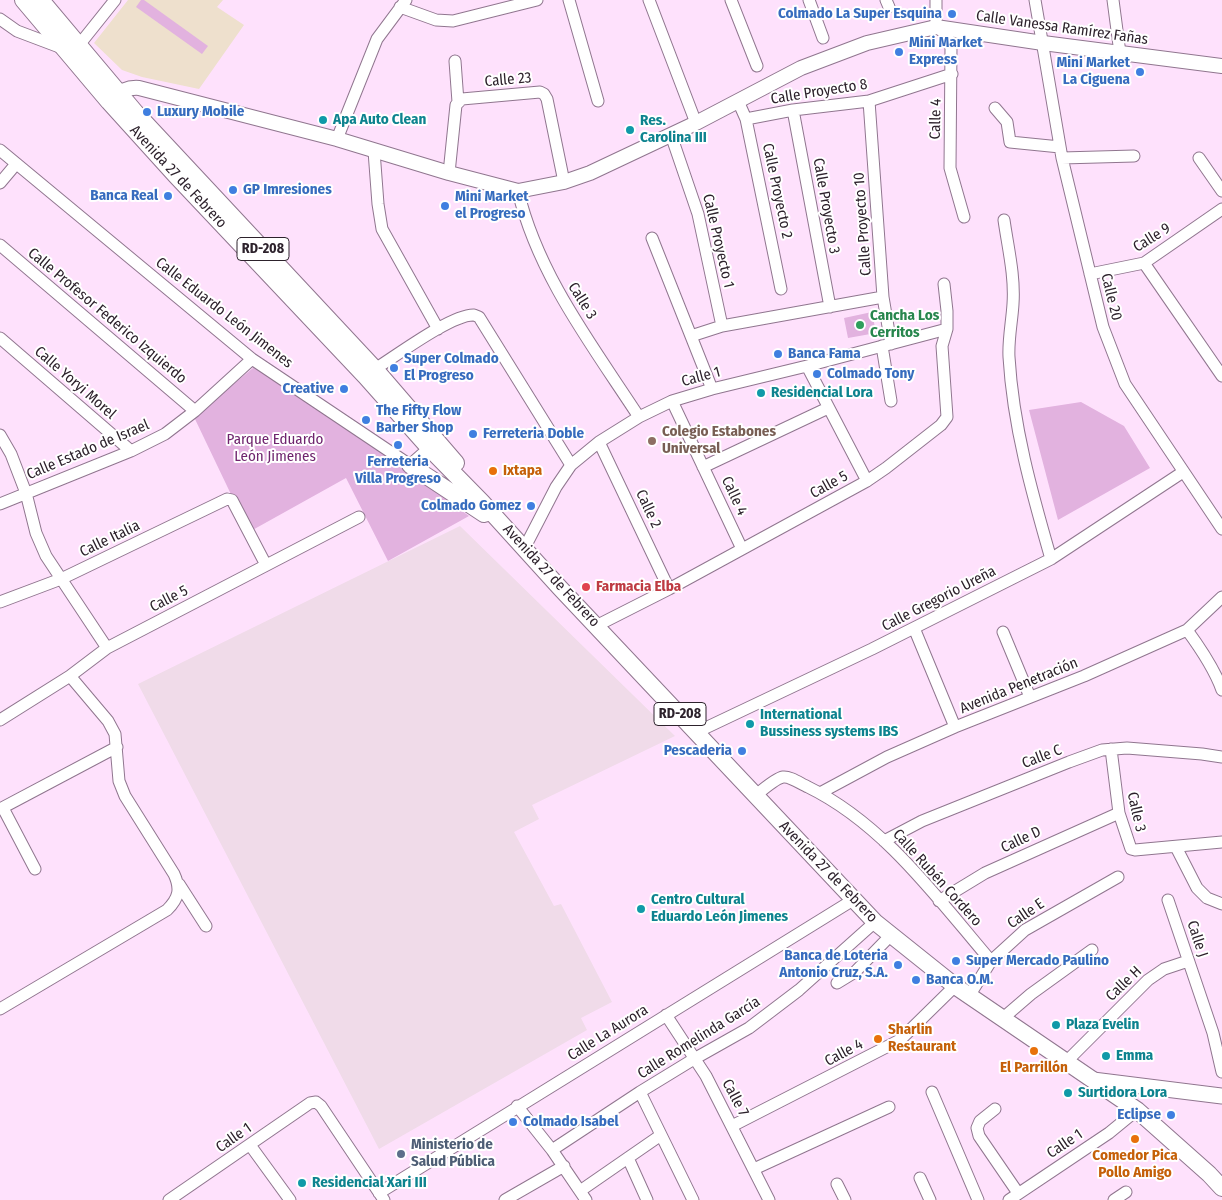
<!DOCTYPE html>
<html>
<head>
<meta charset="utf-8">
<style>
  body { margin:0 }
  canvas { display:block; background:#fee1fc }
</style>
</head>
<body>
<canvas width="1222" height="1200"></canvas>
<script>
const g = document.querySelector('canvas').getContext('2d');
g.lineJoin = 'round';
function paint(path, color) { g.fillStyle = color; g.fill(path, 'evenodd'); }
function stroke(path, color, width, dash) { g.strokeStyle = color; g.lineWidth = width; g.lineCap = dash ? 'butt' : 'round'; g.setLineDash(dash || []); g.stroke(path); }
function drawText(font, color, halo, rows, align = 'center') {
  g.font = font + ' "Fira Sans Condensed",sans-serif'; g.lineWidth = 4; g.setLineDash([]); g.textBaseline = 'middle'; g.strokeStyle = halo; g.fillStyle = color; for (const [text, x, y, turn = 0] of rows) {
    g.save(); g.translate(x, y); g.rotate((+turn || 0) * Math.PI / 180); g.textAlign = isNaN(turn) ? turn : align; if (halo) g.strokeText(text, 0, 0); g.fillText(text, 0, 0); g.restore();
  }
}
const industrial = new Path2D(`
  M460,526l215,210 -143,69 7,14 -25,13 40,74 7,-2 51,98 -31,16 6,12 -208,119 -241,-465z`);
const education = new Path2D(`
  M128,0h95l-6,7 27,18 -45,64 -57,-12 -20,-7 -28,-27z`);
const green = new Path2D(`
  M141,0h3l64,46 -6,8 -66,-47z
  M872,312l4,21 -28,5 -4,-20z
  M259,363l210,153 -81,45 -42,-83 -97,54 -55,-115z
  M1081,402l43,24 26,42 -92,52 -29,-110z`);
const minor = new Path2D(`
  M569,0l29,101
  M649,0l47,123
  M731,0l26,66
  M809,0l14,38
  M886,0l3,7
  M936,0v27l11,7 4,13 -1,121 14,49
  M1035,0l27,158 41,169 22,57 97,145
  M1113,0l7,53
  M400,7l36,13 17,1 84,-21
  M0,19l17,12 45,17 17,-3 36,-45
  M455,61l3,41
  M738,101l8,18 35,170
  M869,101l14,196 8,47
  M995,108l12,14 3,20 50,5
  M793,110l37,197
  M746,119l47,-9 76,-9 83,-27
  M671,135l27,79 24,112
  M337,139l40,-100 29,-39
  M0,150l252,209 158,106 25,-22
  M374,151l4,53 4,25 56,100
  M1062,158l72,-2
  M1199,158l23,33
  M449,173l7,-68 6,-6 78,-7 4,2 3,5 17,83
  M0,183l16,-19
  M518,191c20,84 74,154 121,226
  M1004,220c4,28 11,56 9,84 -1,17 -5,36 -4,53 4,69 23,136 42,202
  M652,238l60,151
  M0,245l195,166
  M1144,263l78,113
  M1090,274l54,-11 78,-54
  M691,336l31,-10 161,-29
  M0,338l131,113
  M882,346l9,55
  M807,366l60,115
  M375,369c21,-13 77,-55 99,-54l5,2 92,148
  M672,401l70,148
  M0,435l11,19 15,39 10,40 10,23 61,92
  M599,442l70,147
  M703,467l125,-59
  M0,504l131,-53 34,-17 30,-23 57,-52
  M524,549l32,-62 15,-22 28,-23 40,-25 33,-16 40,-12 95,-23 140,-37
  M0,602l61,-23 166,-80 5,1 34,65
  M596,626l73,-37 198,-108 19,-13 55,-43 6,-8 -5,-71 5,-17v-18l-3,-27
  M914,628l41,99
  M1187,630c14,19 27,38 35,60
  M1003,632l27,65
  M0,720l70,-44 37,-28 252,-131
  M697,732l175,-83 179,-90 132,-87
  M1111,749l8,64 12,36 4,1 87,-8
  M820,793l67,-36 68,-30 129,-51 103,-46 35,-33
  M755,796c6,-5 21,-18 28,-19 7,-1 18,7 25,10 76,37 129,111 183,174
  M3,808l32,61
  M0,809l117,-62
  M884,841l38,-20 147,-59 33,-12 25,-2 75,6 20,3
  M1176,847l21,41 10,10 15,6
  M179,884l27,42
  M1168,900l45,133 9,39
  M939,901l46,-28 134,-60
  M837,983l18,-11 36,-37
  M969,996l22,-35 34,-31 93,-53
  M0,1009l167,-99c12,-12 14,-21 7,-36l-49,-78 -6,-15 -4,-47 -7,-13 -38,-45
  M666,1015l40,61 63,124
  M1002,1019l29,-25 61,-44
  M1067,1061l81,-81 16,-11 24,-8
  M640,1092l53,108
  M932,1092l46,108
  M517,1106l35,44 34,50
  M995,1109l-15,12 -3,7 2,8 39,57
  M732,1126l168,-86 55,-54
  M250,1145l40,55
  M552,1150l88,-58 54,-33 55,-31 50,-38 76,-68
  M628,1158l19,42
  M754,1169l135,-62
  M920,1178l10,22
  M837,1184l8,16
  M580,1191l81,-56
  M379,1193l474,-293
  M169,1200l141,-97 6,-1 5,4 63,94
  M505,1200l59,-34
  M1009,1200l100,-67 28,-23
  M1114,1200l12,-8`);
const tertiary = new Path2D(`
  M112,99c7,-7 16,-12 27,-11l198,51 112,34 69,18 46,-9 26,-9 106,-50 105,-55 66,-25 69,-16 107,16 179,23`);
const secondary = new Path2D(`
  M1093,1080l129,16`);
const primary = new Path2D(`
  M23,0l86,102 67,74 189,200 64,72 53,54 78,86 315,334 80,64 182,124 72,64 13,14
  M41,0l95,113 239,256 81,94
  M410,465l74,49`);
const markers = [
  [952,14,5,"#3f7fe0"],
  [899,52,5,"#3f7fe0"],
  [1140,72,5,"#3f7fe0"],
  [147,112,5,"#3f7fe0"],
  [323,120,5,"#0f9aa8"],
  [630,130,5,"#0f9aa8"],
  [233,190,5,"#3f7fe0"],
  [168,196,5,"#3f7fe0"],
  [445,206,5,"#3f7fe0"],
  [860,325,5,"#2e9e5b"],
  [778,354,5,"#3f7fe0"],
  [394,368,5,"#3f7fe0"],
  [817,374,5,"#3f7fe0"],
  [344,389,5,"#3f7fe0"],
  [761,393,5,"#0f9aa8"],
  [366,420,5,"#3f7fe0"],
  [473,434,5,"#3f7fe0"],
  [652,441,5,"#8d6e63"],
  [398,445,5,"#3f7fe0"],
  [493,471,5,"#e8710a"],
  [531,506,5,"#3f7fe0"],
  [586,587,5,"#e0444e"],
  [750,724,5,"#0f9aa8"],
  [742,751,5,"#3f7fe0"],
  [641,909,5,"#0f9aa8"],
  [956,961,5,"#3f7fe0"],
  [898,965,5,"#3f7fe0"],
  [916,980,5,"#3f7fe0"],
  [1056,1025,5,"#0f9aa8"],
  [878,1039,5,"#e8710a"],
  [1034,1051,5,"#e8710a"],
  [1106,1056,5,"#0f9aa8"],
  [1068,1093,5,"#0f9aa8"],
  [1171,1115,5,"#3f7fe0"],
  [513,1122,5,"#3f7fe0"],
  [1135,1139,5,"#e8710a"],
  [401,1154,5,"#5c6f8a"],
  [302,1183,5,"#0f9aa8"]
];
const shields = [
  [263,249,52],
  [680,714,52]
];
const shieldNames = [
  ["RD-208",263,249],
  ["RD-208",680,714]
];
const shopNames = [
  ["Colmado La Super Esquina",942,14,"right"],
  ["Mini Market",909,43],
  ["Express",909,60],
  ["Mini Market",1130,63,"right"],
  ["La Ciguena",1130,80,"right"],
  ["Luxury Mobile",157,112],
  ["GP Imresiones",243,190],
  ["Banca Real",158,196,"right"],
  ["Mini Market",455,197],
  ["el Progreso",455,214],
  ["Banca Fama",788,354],
  ["Super Colmado",404,359],
  ["El Progreso",404,376],
  ["Colmado Tony",827,374],
  ["Creative",334,389,"right"],
  ["The Fifty Flow",376,411],
  ["Barber Shop",376,428],
  ["Ferreteria Doble",483,434],
  ["Ferreteria",398,462,"center"],
  ["Villa Progreso",398,479,"center"],
  ["Colmado Gomez",521,506,"right"],
  ["Pescaderia",732,751,"right"],
  ["Banca de Loteria",888,956,"right"],
  ["Antonio Cruz, S.A.",888,973,"right"],
  ["Super Mercado Paulino",966,961],
  ["Banca O.M.",926,980],
  ["Eclipse",1161,1115,"right"],
  ["Colmado Isabel",523,1122]
];
const streetNames = [
  ["Calle Vanessa Ramírez Fañas",1062,28,8],
  ["Calle 23",508,80,-5],
  ["Calle Proyecto 8",819,92,-9],
  ["Calle 4",936,119,-89],
  ["Avenida 27 de Febrero",178,177,47],
  ["Calle Proyecto 2",777,191,78],
  ["Calle Proyecto 3",826,206,80],
  ["Calle Proyecto 10",863,224,-94],
  ["Calle 9",1152,238,-32],
  ["Calle Proyecto 1",718,241,77],
  ["Calle 20",1111,297,76],
  ["Calle 3",582,301,58],
  ["Calle Eduardo León Jimenes",224,313,38],
  ["Calle Profesor Federico Izquierdo",107,316,40],
  ["Calle 1",701,377,-15],
  ["Calle Yoryi Morel",75,383,41],
  ["Calle Estado de Israel",88,450,-23],
  ["Calle 5",829,485,-29],
  ["Calle 4",734,496,65],
  ["Calle 2",648,509,65],
  ["Calle Italia",110,539,-26],
  ["Avenida 27 de Febrero",551,576,47],
  ["Calle 5",169,599,-27],
  ["Calle Gregorio Ureña",939,599,-27],
  ["Avenida Penetración",1019,686,-22],
  ["Calle C",1042,757,-21],
  ["Calle 3",1136,812,77],
  ["Calle D",1021,840,-25],
  ["Avenida 27 de Febrero",828,872,46],
  ["Calle Rubén Cordero",937,878,48],
  ["Calle E",1026,914,-34],
  ["Calle J",1197,939,72],
  ["Calle H",1124,984,-44],
  ["Calle La Aurora",608,1033,-32],
  ["Calle Romelinda García",699,1038,-32],
  ["Calle 4",844,1053,-28],
  ["Calle 7",735,1098,62],
  ["Calle 1",234,1138,-35],
  ["Calle 1",1065,1144,-34]
];
const cultureNames = [
  ["Apa Auto Clean",333,120],
  ["Res.",640,121],
  ["Carolina III",640,138],
  ["Residencial Lora",771,393],
  ["International",760,715],
  ["Bussiness systems IBS",760,732],
  ["Centro Cultural",651,900],
  ["Eduardo León Jimenes",651,917],
  ["Plaza Evelin",1066,1025],
  ["Emma",1116,1056],
  ["Surtidora Lora",1078,1093],
  ["Residencial Xari III",312,1183]
];
const leisureNames = [
  ["Cancha Los",870,316],
  ["Cerritos",870,333]
];
const educationNames = [
  ["Colegio Estabones",662,432],
  ["Universal",662,449]
];
const parkNames = [
  ["Parque Eduardo",275,440],
  ["León Jimenes",275,457]
];
const foodNames = [
  ["Ixtapa",503,471],
  ["Sharlin",888,1030],
  ["Restaurant",888,1047],
  ["El Parrillón",1034,1068,"center"],
  ["Comedor Pica",1135,1156,"center"],
  ["Pollo Amigo",1135,1173,"center"]
];
const healthNames = [
  ["Farmacia Elba",596,587]
];
const serviceNames = [
  ["Ministerio de",411,1145],
  ["Salud Pública",411,1162]
];
paint(industrial, '#f0dbe9');
paint(education, '#eee0cd');
paint(green, '#e2b2df');
stroke(minor, '#90768f', 13);
stroke(tertiary, '#90768f', 16);
stroke(secondary, '#90768f', 17);
stroke(primary, '#90768f', 18);
stroke(minor, '#fff', 11);
stroke(tertiary, '#fff', 14);
stroke(secondary, '#fff', 15);
stroke(primary, '#fff', 16);
for (const [x, y, r, color] of markers) { const dot = new Path2D(); dot.arc(x, y, r, 0, 2 * Math.PI); g.fillStyle = color; g.fill(dot); stroke(dot, '#fff', 2); }
for (const [x, y, w] of shields) { const box = new Path2D(); box.roundRect(x - w / 2, y - 11.5, w, 23, 4); g.fillStyle = '#fff'; g.fill(box); stroke(box, '#2d222c', 1); }
drawText('bold 14px', '#2d222c', null, shieldNames);
drawText('bold 15px', '#366cbe', '#fff', shopNames, 'left');
drawText('15px', '#2d222c', '#fff', streetNames);
drawText('bold 15px', '#0d838f', '#fff', cultureNames, 'left');
drawText('bold 15px', '#27864d', '#fff', leisureNames, 'left');
drawText('bold 15px', '#785e54', '#fff', educationNames, 'left');
drawText('15px', '#6f246e', '#fff', parkNames);
drawText('bold 15px', '#c56008', '#fff', foodNames, 'left');
drawText('bold 15px', '#be3a42', '#fff', healthNames, 'left');
drawText('bold 15px', '#4e5e75', '#fff', serviceNames, 'left');
</script>
</body>
</html>
